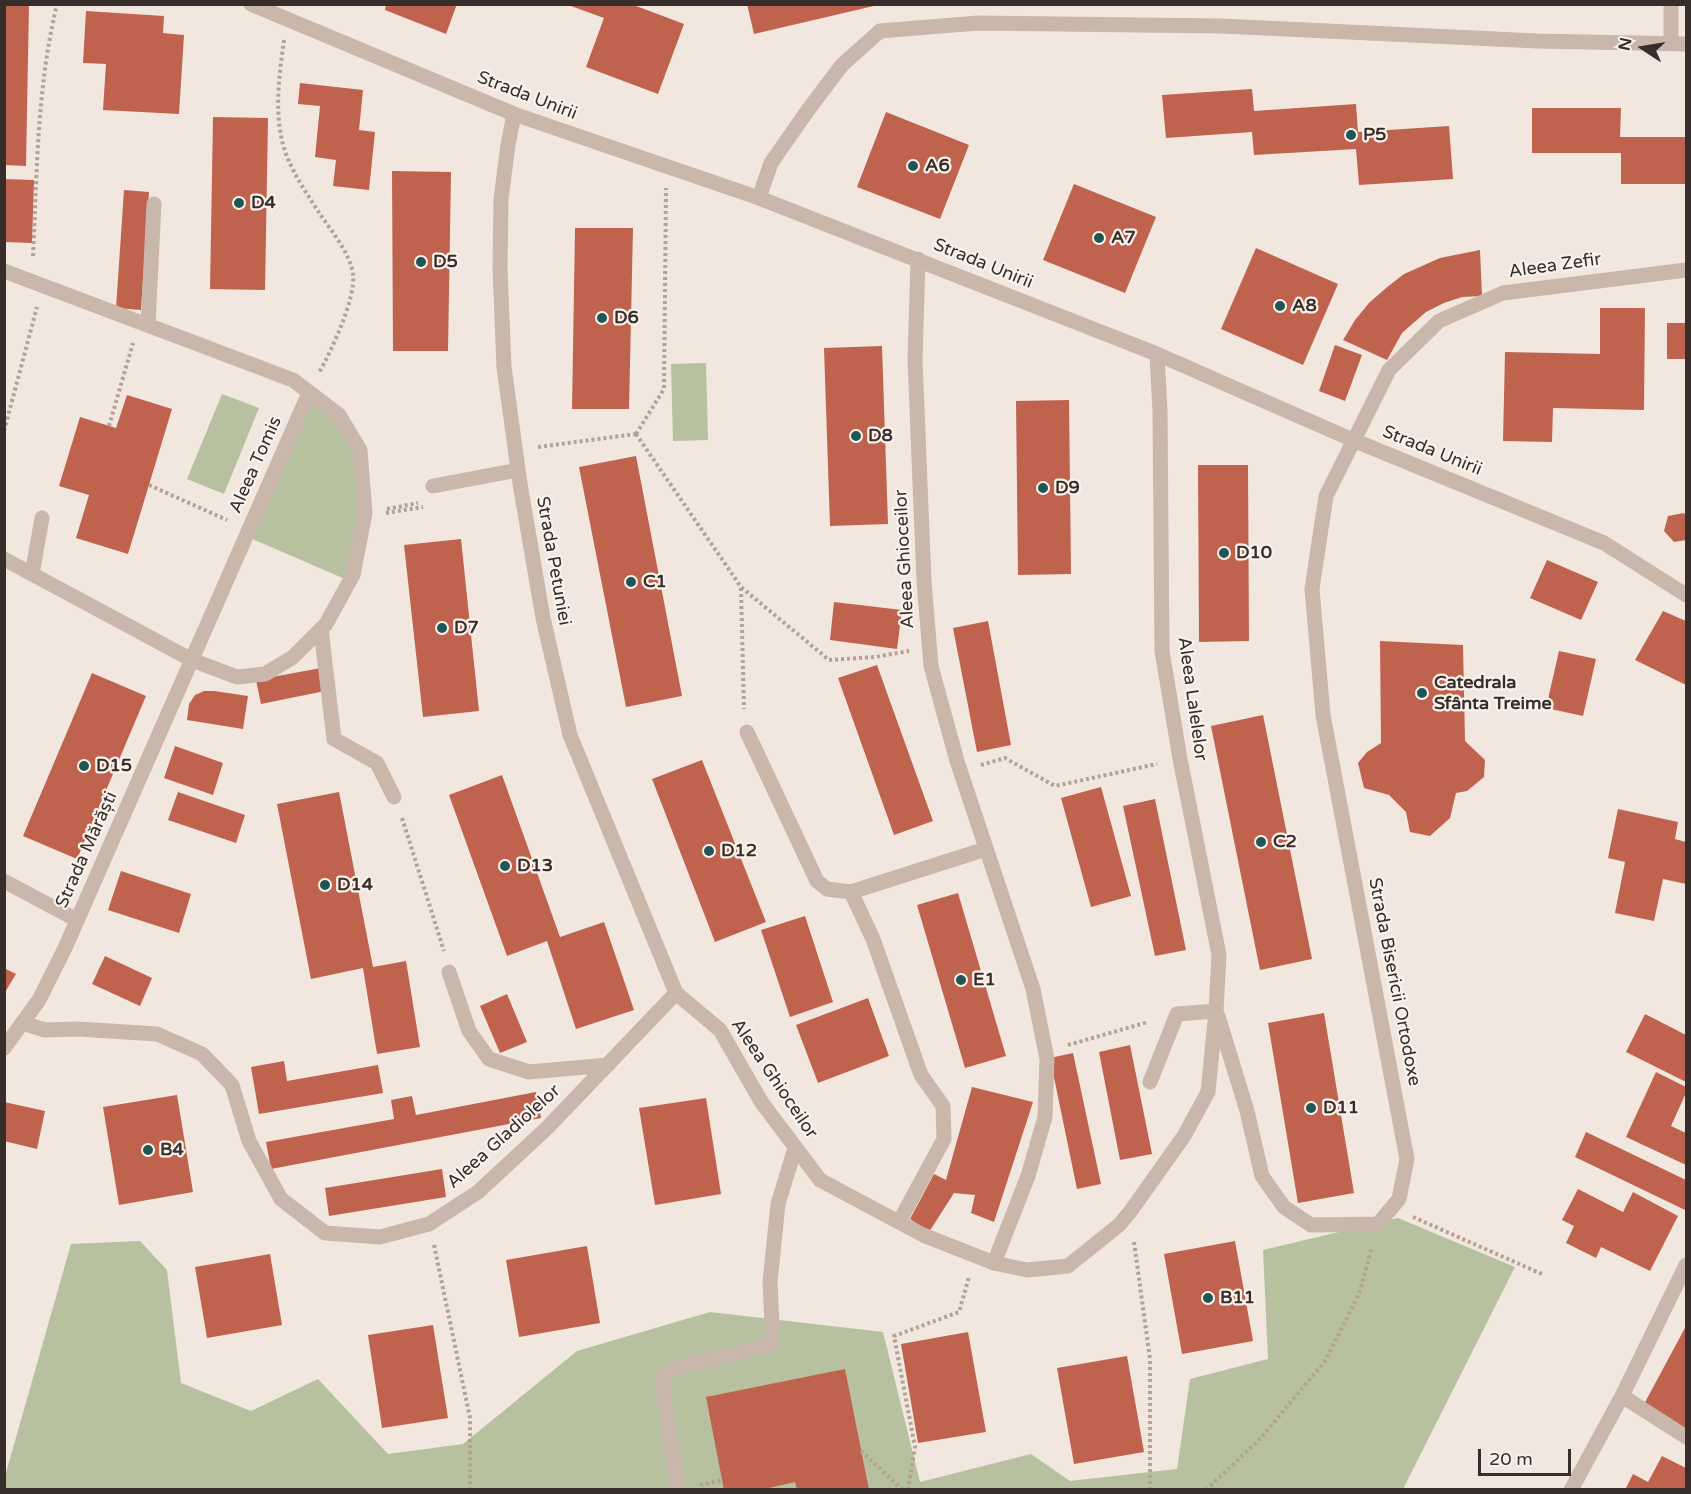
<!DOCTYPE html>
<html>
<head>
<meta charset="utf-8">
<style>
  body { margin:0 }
  #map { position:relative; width:1691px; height:1494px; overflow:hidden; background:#f1e7df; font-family:"Varela Round",sans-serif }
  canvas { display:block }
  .frame { position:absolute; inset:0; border:6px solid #372d2a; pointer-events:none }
  .north { position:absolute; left:1613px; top:18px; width:60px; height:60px; -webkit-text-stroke:4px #f9f2eb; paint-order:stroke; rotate:282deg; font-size:16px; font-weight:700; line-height:24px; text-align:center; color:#372d2a }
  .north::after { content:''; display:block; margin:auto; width:21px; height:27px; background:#372d2a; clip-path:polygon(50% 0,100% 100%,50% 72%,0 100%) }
  .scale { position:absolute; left:1478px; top:1449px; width:93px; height:27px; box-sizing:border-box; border:3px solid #372d2a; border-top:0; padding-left:8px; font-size:18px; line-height:21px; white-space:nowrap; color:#372d2a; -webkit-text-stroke:4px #f9f2eb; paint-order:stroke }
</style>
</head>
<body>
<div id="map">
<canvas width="1691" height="1494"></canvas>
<div class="frame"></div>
<div class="north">N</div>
<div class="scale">20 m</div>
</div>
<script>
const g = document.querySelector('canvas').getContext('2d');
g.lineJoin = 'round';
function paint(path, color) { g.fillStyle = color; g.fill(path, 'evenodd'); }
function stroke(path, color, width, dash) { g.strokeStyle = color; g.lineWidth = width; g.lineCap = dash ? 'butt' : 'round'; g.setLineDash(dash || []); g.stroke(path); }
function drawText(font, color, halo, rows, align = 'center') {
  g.font = font + ' "Varela Round",sans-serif'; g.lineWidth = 4.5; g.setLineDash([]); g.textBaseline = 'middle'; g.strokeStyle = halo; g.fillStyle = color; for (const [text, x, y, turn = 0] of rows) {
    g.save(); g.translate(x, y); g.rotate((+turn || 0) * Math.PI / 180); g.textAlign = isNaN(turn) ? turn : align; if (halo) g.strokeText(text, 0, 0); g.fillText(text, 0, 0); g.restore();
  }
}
const green = new Path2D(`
  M706,363l2,77 -35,1 -2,-77z
  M222,394l37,14 -35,86 -37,-15z
  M309,401l26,17 22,33 4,64 -16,64 -95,-41z
  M1398,1218l117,49 -112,222 -1398,1v-14l66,-232 69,-3 27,29 14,113 70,28 67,-32 70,75 75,-10 114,-93 133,-39 173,20 37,150 111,-28 39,27 107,-12 13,-90 78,-20 -5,-109z`);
const building = new Path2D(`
  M4,4h25l-3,162 -22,-1z
  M386,4h71l-11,30 -61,-24z
  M631,4l53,20 -26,70 -72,-27 18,-49 -36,-13z
  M747,4h131v1l-124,29z
  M86,11l78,5 -1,17 21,2 -5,79 -76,-4 3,-46 -23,-1z
  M300,83l63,7 -4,40 16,2 -6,58 -36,-4 3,-26 -21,-3 5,-51 -22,-2z
  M1252,89l2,22 102,-7 2,28 91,-6 4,53 -94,6 -3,-36 -102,6 -2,-23 -86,6 -4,-43z
  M1532,108h89l-1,29h66v47h-65v-31h-89z
  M886,112l83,33 -29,74 -83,-32z
  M213,117l55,1 -3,172 -55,-1z
  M392,171l59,1 -3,179h-55z
  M4,179l30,1 -2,63 -28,-1z
  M1074,184l82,33 -31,76 -82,-33z
  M124,190l25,2 -8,118 -25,-2z
  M575,228h58l-4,181h-57z
  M1256,248l82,36 -35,81 -82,-36z
  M1480,250l2,46 -20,1 -18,6 -18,9 -24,21 -15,27 -44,-20 12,-20 14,-17 17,-15 18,-14 36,-16z
  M1600,308h45l-1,102 -91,-2 -1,34 -49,-1 2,-89 95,2z
  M1667,323h19v36h-19z
  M1335,345l27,10 -17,46 -26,-10z
  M882,346l6,178 -58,2 -6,-178z
  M127,395l45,14 -44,145 -52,-16 13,-43 -30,-9 21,-69 36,11z
  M1069,400l2,174 -53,1 -2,-174z
  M636,456l46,240 -56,11 -47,-240z
  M1198,465h50l1,176 -50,1z
  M1684,513l2,3v24l-12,2 -10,-11 4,-15z
  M461,539l18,172 -56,6 -19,-172z
  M1547,560l51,22 -17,38 -51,-22z
  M834,602l68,8 -5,39 -67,-9z
  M1663,611l23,10v64l-51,-25z
  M988,621l23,124 -34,7 -24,-124z
  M1380,641l83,4 2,96 20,19 -1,17 -17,14 -11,2 -6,25 -20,18 -20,-4 -4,-20 -17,-17 -25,-7 -6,-25 9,-11 14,-9z
  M1559,651l37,8 -13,57 -37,-8z
  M877,665l56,156 -39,14 -56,-157z
  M321,668l4,23 -64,13 -5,-24z
  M92,673l54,23 -69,163 -54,-23z
  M204,691h10l34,5 -5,33 -56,-9 2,-16 6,-9z
  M1263,715l49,244 -52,11 -49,-244z
  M175,746l48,17 -10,32 -49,-17z
  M702,760l64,162 -51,20 -63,-163z
  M502,775l58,162 44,-15 30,88 -58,19 -29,-88 -40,15 -58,-161z
  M1101,787l30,109 -40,11 -30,-109z
  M178,792l67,23 -9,28 -68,-23z
  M339,792l34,175 33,-6 14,86 -43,7 -14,-86 -52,11 -34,-175z
  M1155,799l31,151 -31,6 -32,-150z
  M1618,809l60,13 -3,17 11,3v42l-23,-5 -9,42 -39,-8 10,-51 -17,-4z
  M121,871l70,23 -12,39 -71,-23z
  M958,893l48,163 -41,12 -48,-163z
  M805,916l28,86 -43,15 -29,-87z
  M105,956l47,22 -12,28 -48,-22z
  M4,968l12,6 -12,20z
  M507,994l20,48 -27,11 -20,-47z
  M868,998l21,58 -71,27 -22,-58z
  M1324,1013l30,180 -56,10 -30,-180z
  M1645,1014l41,21v47l-60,-30z
  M1130,1045l22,109 -32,6 -21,-108z
  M1073,1053l28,131 -24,5 -27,-131z
  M284,1061l3,20 91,-16 5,28 -124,21 -8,-47z
  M1656,1072l30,15v6l-15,33 15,7v32l-60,-28z
  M972,1087l61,15 -39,120 -23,-9 4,-18 -21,-2 -25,39 -19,-13 24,-45 12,6z
  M536,1092l5,26 -270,51 -5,-27 128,-23 -3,-19 21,-4 4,19z
  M177,1095l16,97 -74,13 -16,-98z
  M706,1098l15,96 -66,11 -16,-97z
  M4,1102l41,9 -8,38 -33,-8z
  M1586,1132l100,48 -1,30 -110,-53z
  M442,1169l4,28 -117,19 -4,-28z
  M1578,1189l45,23 10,-20 45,24 -28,55 -49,-24 -5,11 -30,-15 8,-17 -12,-6z
  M1235,1241l18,100 -71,13 -18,-100z
  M587,1246l13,77 -81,14 -13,-77z
  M270,1254l12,71 -75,13 -12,-71z
  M433,1325l15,93 -66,10 -14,-93z
  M1686,1326v103l-43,-23z
  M968,1332l18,100 -68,11 -17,-99z
  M1127,1356l17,96 -70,12 -17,-96z
  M845,1369l24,121h-72l-2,-8 -35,8h-36l-18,-93z
  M1662,1456l24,12v22h-61l8,-16 15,8z`);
const path = new Path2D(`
  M284,40c-5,37 -11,78 2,114 8,21 22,42 34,60 12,18 30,39 33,60 3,25 -22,77 -34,99
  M33,256c4,-84 4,-169 24,-252
  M109,426l24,-83
  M4,431l33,-124
  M636,434l105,153 88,73 46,-3 34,-6
  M636,434l28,-45 2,-201
  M538,447l98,-13
  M149,485l78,35
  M387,509l31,-6
  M386,513l37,-6
  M741,588l3,121
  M981,765l24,-7 50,28 102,-22
  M402,818l42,133
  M1068,1045l80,-23
  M1413,1217l129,57
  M1134,1242l16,117v131
  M434,1245l36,173v72
  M861,1451l42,39
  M700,1485l22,-5
  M908,1490l7,-43 -21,-111 65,-24 10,-35
  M1206,1490l54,-51 65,-78 34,-67 13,-47`);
const service = new Path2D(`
  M32,574l10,-56
  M1150,1082l27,-68 39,-3
  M673,1454l5,36`);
const minor = new Path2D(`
  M251,4l263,110 245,84 398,156 196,86 251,103 82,52
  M1671,43v-39
  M514,114l-6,31 -7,54 -1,69 4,99 16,117 23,134 27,117 106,258 44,37 42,73 58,77 103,55 71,28 33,7 41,-4 51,-41 11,-13 54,-76 24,-44 8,-81 3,-56 -39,-196 -18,-108 -2,-239 -3,-58
  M759,198l12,-35 37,-53 34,-45 38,-34 98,-8 244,3 315,15 149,3
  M918,259l-3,101 9,221 7,85 26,95 76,228 14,70 -2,58 -17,59 -34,87
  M4,271l289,109 46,35 21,35 5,63 -12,62 -27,49 -33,33 -28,17 -28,3 -45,-17 -188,-101
  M148,325l6,-121
  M433,486l85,-16
  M321,629l13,110 43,24 17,34
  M747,732l70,149 10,8 24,3
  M4,881l73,39
  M449,972l20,59 20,28 40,13 79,-7
  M1218,1016l29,95 15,65 22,31 27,18 67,-1 21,-25 8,-40 -84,-444 -11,-126 14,-93 63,-126 50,-49 64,-28 183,-23
  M22,1023l23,7 33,-1 79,5 45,20 30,31 17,56 32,58 44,34 55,4 49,-13 49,-32 69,-64 129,-135
  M4,1048l35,-48 26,-52 244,-555
  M899,1222l45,-83 -1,-33 -22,-31 -48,-136 -22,-47 135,-43
  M1622,1396l64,41
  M673,1454l-10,-64 2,-15 10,-7 98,-24 -3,-62 8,-78 17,-56
  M1571,1490l51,-94 64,-131`);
const markers = [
  [1351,135,6,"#215657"],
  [913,166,6,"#215657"],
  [239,203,6,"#215657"],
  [1099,238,6,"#215657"],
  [421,262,6,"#215657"],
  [1280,306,6,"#215657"],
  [602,318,6,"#215657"],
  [856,436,6,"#215657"],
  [1043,488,6,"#215657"],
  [1224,553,6,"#215657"],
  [631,582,6,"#215657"],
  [442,628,6,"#215657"],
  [1422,693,6,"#215657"],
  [84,766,6,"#215657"],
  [1261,842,6,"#215657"],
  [709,851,6,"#215657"],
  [505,866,6,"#215657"],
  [325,885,6,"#215657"],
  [961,980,6,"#215657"],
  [1311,1108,6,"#215657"],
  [148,1150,6,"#215657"],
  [1208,1298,6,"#215657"]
];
const streetNames = [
  ["Strada Unirii",527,96,21],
  ["Strada Unirii",983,264,22],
  ["Aleea Zefir",1555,266,-8],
  ["Strada Unirii",1432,451,22],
  ["Aleea Tomis",256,465,-66],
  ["Aleea Ghioceilor",905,559,-93],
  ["Strada Petuniei",553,561,80],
  ["Aleea Lalelelor",1192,699,82],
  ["Strada Mărăști",87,850,-66],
  ["Strada Bisericii Ortodoxe",1394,982,79],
  ["Aleea Ghioceilor",774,1079,56],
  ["Aleea Gladiolelor",504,1137,-42]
];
const poiNames = [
  ["P5",1363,135],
  ["A6",925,166],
  ["D4",251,203],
  ["A7",1111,238],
  ["D5",433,262],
  ["A8",1292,306],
  ["D6",614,318],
  ["D8",868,436],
  ["D9",1055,488],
  ["D10",1236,553],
  ["C1",643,582],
  ["D7",454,628],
  ["Catedrala",1434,683],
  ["Sfânta Treime",1434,704],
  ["D15",96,766],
  ["C2",1273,842],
  ["D12",721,851],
  ["D13",517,866],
  ["D14",337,885],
  ["E1",973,980],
  ["D11",1323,1108],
  ["B4",160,1150],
  ["B11",1220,1298]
];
paint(green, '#b7c09f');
paint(building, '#bf634f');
stroke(path, '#b5a195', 4, [3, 3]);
stroke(service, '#c9b7ab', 15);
stroke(minor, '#c9b7ab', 15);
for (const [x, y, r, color] of markers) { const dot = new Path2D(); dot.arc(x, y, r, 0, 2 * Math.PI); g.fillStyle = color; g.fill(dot); stroke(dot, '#f9f2eb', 2); }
drawText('18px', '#372d2a', '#f9f2eb', streetNames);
drawText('bold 18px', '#372d2a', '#f9f2eb', poiNames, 'left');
</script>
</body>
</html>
